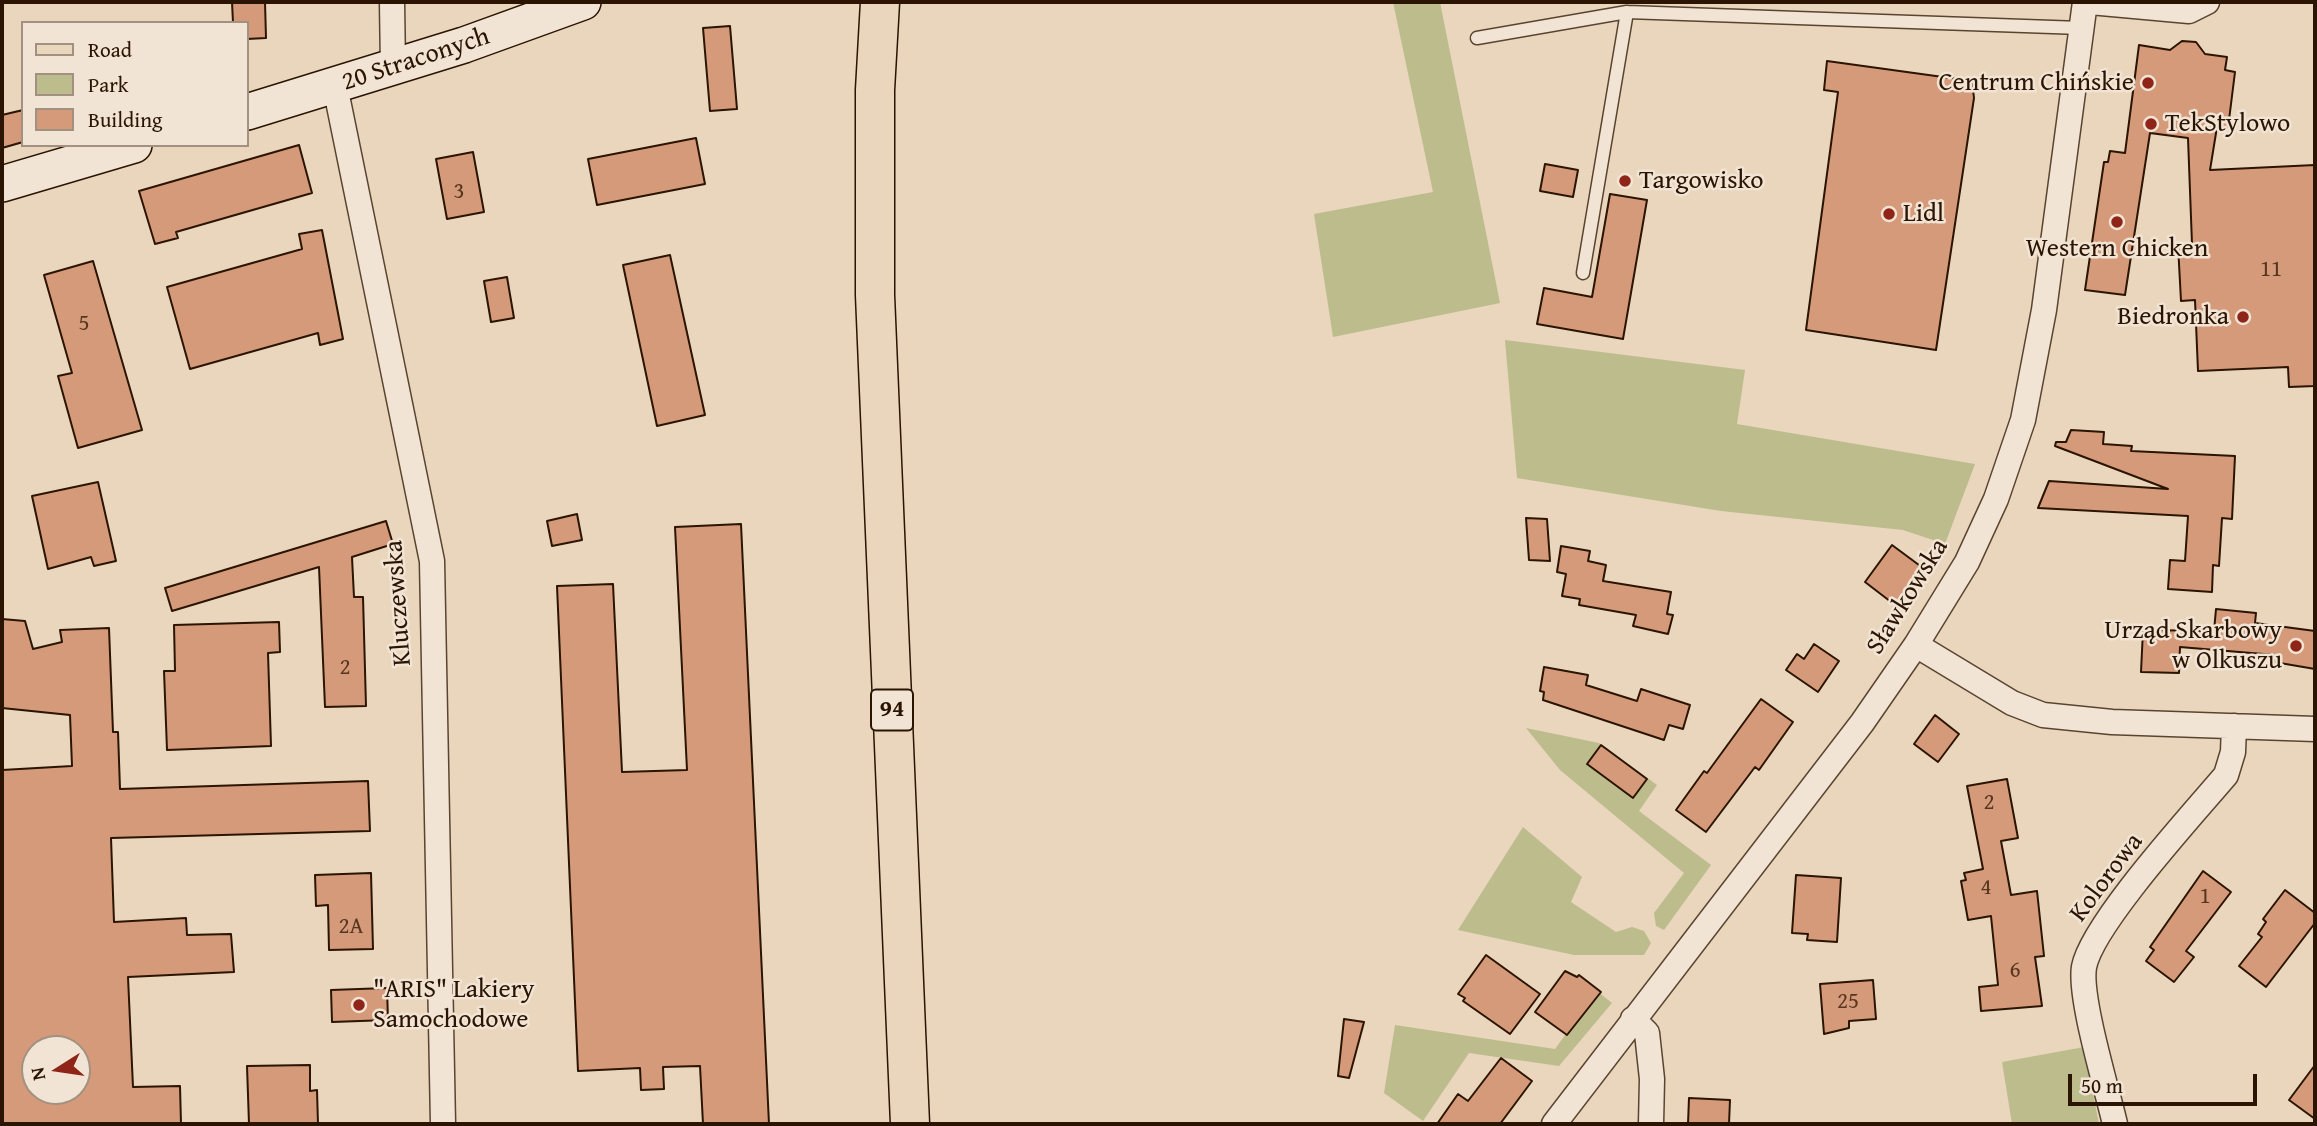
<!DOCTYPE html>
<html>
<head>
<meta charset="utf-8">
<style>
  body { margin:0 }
  #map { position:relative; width:2317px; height:1126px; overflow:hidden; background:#e9d6bd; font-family:"Gentium Book Plus",serif }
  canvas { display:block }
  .frame { position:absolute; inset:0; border:4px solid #2b1401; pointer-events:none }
  .legend { position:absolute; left:21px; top:21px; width:228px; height:126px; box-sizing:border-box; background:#f1e4d4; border:2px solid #a29180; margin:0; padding:9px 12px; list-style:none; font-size:21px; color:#2b1401 }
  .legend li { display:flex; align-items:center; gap:14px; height:35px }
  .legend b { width:35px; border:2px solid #a29180 }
  .north { position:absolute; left:21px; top:1035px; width:70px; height:70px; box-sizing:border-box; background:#f1e4d4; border:2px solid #a29180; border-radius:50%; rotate:258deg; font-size:19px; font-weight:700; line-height:28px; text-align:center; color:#2b1401 }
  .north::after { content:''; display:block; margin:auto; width:24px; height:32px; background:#8f2418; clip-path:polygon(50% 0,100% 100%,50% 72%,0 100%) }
  .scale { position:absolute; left:2068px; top:1074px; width:189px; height:32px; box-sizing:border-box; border:4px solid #2b1401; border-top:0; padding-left:9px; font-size:21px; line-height:24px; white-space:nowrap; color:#2b1401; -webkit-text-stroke:5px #f1e4d4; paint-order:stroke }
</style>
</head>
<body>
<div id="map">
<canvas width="2317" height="1126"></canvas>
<div class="frame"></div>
<ul class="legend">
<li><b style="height:9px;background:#e9d6bd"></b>Road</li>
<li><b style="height:19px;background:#bdbc8d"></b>Park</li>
<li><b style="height:19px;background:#d59a79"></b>Building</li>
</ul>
<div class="north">N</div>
<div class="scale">50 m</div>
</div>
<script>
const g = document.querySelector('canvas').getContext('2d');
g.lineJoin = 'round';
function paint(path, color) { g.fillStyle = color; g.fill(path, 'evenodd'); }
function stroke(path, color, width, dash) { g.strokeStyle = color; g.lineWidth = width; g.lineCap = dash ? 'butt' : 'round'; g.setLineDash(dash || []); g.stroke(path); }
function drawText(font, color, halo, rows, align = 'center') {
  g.font = font + ' "Gentium Book Plus",serif'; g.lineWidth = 5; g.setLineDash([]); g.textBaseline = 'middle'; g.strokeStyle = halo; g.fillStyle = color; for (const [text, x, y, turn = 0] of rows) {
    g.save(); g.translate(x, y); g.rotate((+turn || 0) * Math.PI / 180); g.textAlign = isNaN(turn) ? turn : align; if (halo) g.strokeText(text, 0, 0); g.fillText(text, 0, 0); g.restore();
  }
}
const green = new Path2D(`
  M1393,2h47l60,301 -167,34 -19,-123 119,-22z
  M1505,340l240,30 -8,54 238,40 -30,80 -42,-14 -182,-19 -204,-33z
  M1526,728l73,15 58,42 -18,26 72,54 -47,65 -8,-4 -2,-13 30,-40 -124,-103z
  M1523,827l59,50 -11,25 45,30 16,-5 12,4 7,12 -7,12h-70l-116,-25z
  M1597,991l15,12 -53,63 -90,-13 -46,68 -39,-28 11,-68 160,24z
  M2084,1047l15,77h-87l-10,-62z`);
const building = new Path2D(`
  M232,2h33l1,36 -19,1v-16h-14z
  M730,26l7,83 -27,2 -7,-83z
  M2182,41l14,1 9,12 22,3 -2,13 10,2 -7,56 -11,-1 -7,43 105,-5v221l-26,1 -1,-20 -90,4 -3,-71 -14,1 -3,-56 14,-1 -4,-106 -38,-5 -25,162 -40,-5 19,-128h4l2,-11 15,2 14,-108 31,5z
  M1827,61l145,20 2,17 -38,252 -130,-20 32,-238 -14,-2z
  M23,110v32l-21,6v-33z
  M696,138l9,46 -108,21 -9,-46z
  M299,145l13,48 -136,39 2,6 -23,6 -16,-53z
  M473,152l11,60 -37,7 -11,-60z
  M1545,164l33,6 -5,27 -33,-6z
  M1610,194l37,6 -24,139 -86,-15 7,-36 48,9z
  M322,230l21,109 -23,6 -2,-12 -128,36 -23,-82 135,-38 -3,-15z
  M670,255l35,160 -48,11 -34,-161z
  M93,261l49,169 -64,18 -20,-72 14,-3 -28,-98z
  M507,277l7,41 -23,4 -7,-41z
  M2071,430l33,2 -1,12 29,2 -1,5 104,5 -3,63 -10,-1 -3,48 -6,-1 -1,27 -44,-3 2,-29 15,1 3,-45 -150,-8 11,-27 119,8 -113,-43 1,-4h10z
  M98,482l18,79 -22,5 -3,-9 -43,12 -16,-73z
  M577,514l5,26 -30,6 -5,-25z
  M1526,518l21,1 3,42 -21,-1z
  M386,521l7,23 -41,13 2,40h9l3,109 -41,1 -6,-140 -147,44 -7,-23z
  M741,524l28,600h-66l-3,-58 -37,1 1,22 -23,1 -1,-22 -62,3 -21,-485 56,-2 9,188 65,-2 -12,-243z
  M1892,545l31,23 -28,37 -30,-23z
  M1561,546l29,5 -2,10 18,4 -3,16 68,11 -4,22 6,1 -5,19 -35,-8 3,-11 -57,-10 1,-6 -18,-3 4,-22 -9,-2z
  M2216,609l40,4 -1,10 60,8v38l-41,-7 1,-7 -95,-8 -1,26 -38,-1 2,-42 71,1z
  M2,619l23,2 8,28 29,-7 -2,-12 49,-2 4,104h5l2,57 248,-8 2,50 -259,7 3,84 72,-4 1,17 44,-1 3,38 -106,5 5,110 47,-1 1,38h-179v-354l70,-4 -2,-51 -68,-7zM35,1049h42v42h-42z
  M279,622l1,30 -12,1 3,93 -104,4 -3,-79h11l-1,-46z
  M1814,644l25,17 -21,31 -32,-22 11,-16 7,5z
  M1544,667l44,8 -2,10 51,16 4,-12 49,16 -7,24 -14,-4 -5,15 -121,-40 1,-8 -4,-1z
  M1761,699l32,23 -34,48 -4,-3 -49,65 -30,-22 28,-39 3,2z
  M1935,715l24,19 -21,28 -24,-18z
  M1601,745l46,34 -14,19 -46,-34z
  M2007,779l11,59 -17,3 10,54 26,-4 7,65 -9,1 7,49 -61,5 -2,-24 19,-2 -7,-69 -23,4 -7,-39 5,-1 -2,-7 19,-4 -16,-83z
  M2203,871l28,21 -45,59 8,6 -20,25 -28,-21 8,-11 -4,-3z
  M371,873l2,76 -44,1 -1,-45 -12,1 -1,-31z
  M1796,875l45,3 -4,64 -30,-2 1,-6 -16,-1z
  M2285,890l30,23v10l-49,64 -27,-21 23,-29 -4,-3 8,-12 -3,-3z
  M1486,955l54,39 -30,40 -47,-33 2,-3 -7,-4z
  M1565,971l12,6 2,-2 22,17 -34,43 -32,-23z
  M1873,980l3,39 -27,2v7l-25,6 -4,-50z
  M387,988l1,32 -56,2 -1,-32z
  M1344,1019l20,3 -15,56 -11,-2z
  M1501,1058l31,23 -32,43h-63l21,-30 10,7z
  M310,1065v26l7,-1 1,34h-69l-2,-58z
  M2315,1065v54l-26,-19z
  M1689,1098l41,2 -1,24h-41z`);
const lane = new Path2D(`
  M1477,38l150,-26 454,16
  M1583,273l44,-261`);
const street = new Path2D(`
  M392,2l1,66
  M2090,2l99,9 18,-9
  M335,86l97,475 11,563
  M1916,645l96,58 31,12 69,7 203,7
  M1633,1019l14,14 5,46 -1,45
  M1554,1124l308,-401 54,-78 51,-83 29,-63 27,-79 21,-110 41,-308
  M2115,1124c-8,-35 -36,-126 -31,-157 8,-43 110,-154 142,-192l7,-23 1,-26`);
const secondary = new Path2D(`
  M247,112l217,-67 119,-43
  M2,184l132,-39`);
const primary = new Path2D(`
  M880,2l-5,88v205l35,829`);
const markers = [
  [2148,83,7,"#8f2418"],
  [2151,124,7,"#8f2418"],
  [1625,181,7,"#8f2418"],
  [1889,214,7,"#8f2418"],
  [2117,222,7,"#8f2418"],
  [2243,317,7,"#8f2418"],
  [2296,646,7,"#8f2418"],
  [359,1005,7,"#8f2418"]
];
const numberNames = [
  ["3",459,192],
  ["11",2271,270],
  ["5",84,324],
  ["2",345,668],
  ["2",1989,803],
  ["4",1986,888],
  ["1",2205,897],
  ["2A",351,927],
  ["6",2015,971],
  ["25",1848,1002]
];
const shields = [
  [892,710,42]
];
const shieldNames = [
  ["94",892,710]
];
const streetNames = [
  ["20 Straconych",416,60,-18],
  ["Sławkowska",1908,597,-58],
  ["Kluczewska",399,603,-94],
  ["Kolorowa",2107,878,-53]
];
const poiNames = [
  ["Centrum Chińskie",2134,83,"right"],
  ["TekStylowo",2165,124],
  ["Targowisko",1639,181],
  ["Lidl",1903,214],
  ["Western Chicken",2117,249,"center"],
  ["Biedronka",2229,317,"right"],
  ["Urząd Skarbowy",2282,631,"right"],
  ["w Olkuszu",2282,661,"right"],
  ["\"ARIS\" Lakiery",373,990],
  ["Samochodowe",373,1020]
];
paint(green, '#bdbc8d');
paint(building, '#d59a79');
stroke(building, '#2b1401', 2);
stroke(lane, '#5a4430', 15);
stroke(street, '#5a4430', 27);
stroke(secondary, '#2b1401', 38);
stroke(primary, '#2b1401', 41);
stroke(lane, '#f1e4d4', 12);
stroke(street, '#f1e4d4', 24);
stroke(secondary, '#f1e4d4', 35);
stroke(primary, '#e9d6bd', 38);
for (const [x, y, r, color] of markers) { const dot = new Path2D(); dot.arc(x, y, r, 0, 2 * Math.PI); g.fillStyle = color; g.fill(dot); stroke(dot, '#f1e4d4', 2.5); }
drawText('23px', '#56361f', null, numberNames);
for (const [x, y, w] of shields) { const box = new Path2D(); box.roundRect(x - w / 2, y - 20.5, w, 41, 5); g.fillStyle = '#f1e4d4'; g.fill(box); stroke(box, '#2b1401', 2); }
drawText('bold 24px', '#2b1401', null, shieldNames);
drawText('26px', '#2b1401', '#f1e4d4', streetNames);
drawText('26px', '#2b1401', '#f1e4d4', poiNames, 'left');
</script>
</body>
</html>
